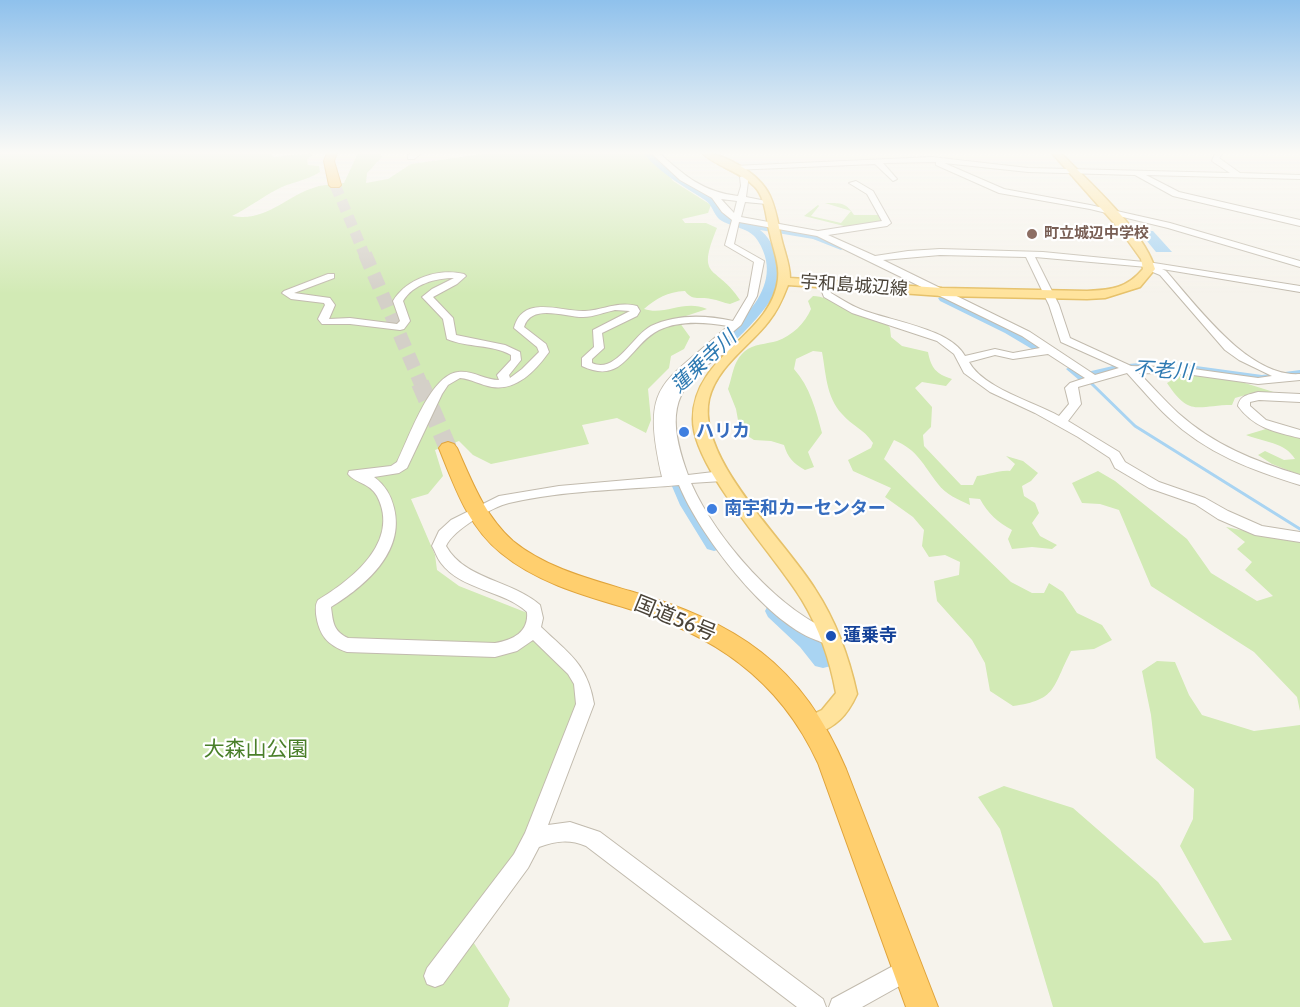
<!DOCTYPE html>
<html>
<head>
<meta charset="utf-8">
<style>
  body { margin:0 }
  canvas { display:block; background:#f6f3ec }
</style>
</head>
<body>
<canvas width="1300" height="1007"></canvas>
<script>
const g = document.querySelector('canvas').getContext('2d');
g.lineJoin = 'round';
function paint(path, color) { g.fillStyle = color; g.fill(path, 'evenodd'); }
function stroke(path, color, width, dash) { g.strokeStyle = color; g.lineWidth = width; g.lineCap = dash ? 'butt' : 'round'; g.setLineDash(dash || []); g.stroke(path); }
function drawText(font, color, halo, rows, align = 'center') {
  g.font = font + ' Cabin,"Noto Sans JP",sans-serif'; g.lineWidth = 4.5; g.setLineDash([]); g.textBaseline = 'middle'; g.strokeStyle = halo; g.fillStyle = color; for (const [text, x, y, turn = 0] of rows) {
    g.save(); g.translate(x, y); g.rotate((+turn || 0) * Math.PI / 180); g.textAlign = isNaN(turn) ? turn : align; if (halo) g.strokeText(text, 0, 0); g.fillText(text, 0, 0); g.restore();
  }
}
const green = new Path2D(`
  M0,153h272l1,4 39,-4 1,2 -6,4 1,6 11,1 1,6c-14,9 -30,10 -44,18 -15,8 -28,18 -44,26 36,6 53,-20 84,-29 8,-3 19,-2 28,-4l14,-30h21l3,4 -15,16 -1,10 22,-4 23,-15 78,-11h157l14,11 13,17 38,24 -3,8 -26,6 3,4h21l11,5c-22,53 0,36 23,72l-10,4c-6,-1 -12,-4 -19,-5 -11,-3 -18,3 -26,-8 -18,1 -28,7 -41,18 21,7 40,-10 63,0l-30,10 13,18 -6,12 -13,7 -2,12 -21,21 3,31 -5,13 -29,-15 -35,7 7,19 -98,20 -18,-9 -14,-14 -24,9 8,26 -15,18 -17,5 24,56 2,15 22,16 71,28 3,16 41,39 11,35 -53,136 -64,94 42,65 -2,8h-508z
  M825,203c15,0 21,-1 29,12h27l4,8 -33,5 -48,-12 14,-11 1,1 -8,10 30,7 10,-12z
  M813,296c15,0 55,20 73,27l4,5 1,9 11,9 26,6c3,16 8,22 24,27l-6,7 -24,-4 -7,6 17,19 -1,20 -8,8 1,11 37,39h12l4,-9c12,-1 21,-6 33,-5l5,-7 -9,-8 17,5 15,12 -7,8 -9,5 2,10 11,7 4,10 -7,10 8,13 17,9 -5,4 -20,-2 -20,2 -4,-10 4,-9c-14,-8 -24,-16 -32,-31l-11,-1 1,7c-11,-5 -25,-11 -32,-21 -15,-19 -20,-34 -44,-44l-10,19 127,123 21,11h12l5,-10 14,9 14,21 25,12 10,15 -18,9 -23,2c-19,37 -14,49 -58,55l-23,-15 -5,-28 -13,-23 -35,-39 -3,-20 25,-6 1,-13 -15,-7 -16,2 -7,-11 2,-16 -11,-13 -28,-20 6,-9 -38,-17 -5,-11 23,-12 2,-5c-10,-15 -21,-17 -31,-29 -16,-17 -16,-41 -20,-62l-9,-1 -17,8 -2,10c16,18 22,41 28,64l-14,19 6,15 -9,3c-12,-7 -17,-12 -21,-25l-13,-4 -17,-1 -14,-9 -4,-22 -8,-20c5,-14 5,-28 17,-38 8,-7 22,-7 32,-10 15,-5 28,-18 34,-32l-3,-8z
  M1182,374l47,4 51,16h-31l-14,4 -3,7c-34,0 -42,13 -65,-22z
  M1266,429l34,8v38l-28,-11 -14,-9 7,-4 19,9 11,-1c-10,-17 -32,-17 -49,-24z
  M1098,471l17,10 72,58 24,34 46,28 16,-5 -28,-26 7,-8 -15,-13 8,-7 -19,-15 74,15v169l-3,-14 -43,-45 -103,-66 -32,-76 -19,-6 -18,-1 -10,-20z
  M1157,661l18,1 14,33 13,20 52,16 46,-6v282h-247l-53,-178 -22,-32 26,-11 69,22 85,74 46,61 28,-3 -52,-94 13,-27 1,-30 -38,-31 -5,-43 -9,-44z`);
const water = new Path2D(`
  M1138,230l15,1 19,21h-16z`);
const streamFar1 = new Path2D(`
  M1089,381l4,3`);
const stream = new Path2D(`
  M1091,383l44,43 165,103`);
const river = new Path2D(`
  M643,153h11l27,25 35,20 12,18 24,9 5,-2 63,11 27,12 -6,4 -28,-11 -53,-9c15,11 23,39 17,58 -6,21 -68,85 -89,80l-2,-3 2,-3c36,-26 103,-69 70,-121 -7,-13 -24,-13 -36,-20 -8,-4 -9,-16 -17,-21 -23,-15 -43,-25 -62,-47z
  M945,294l70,33 39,25 -2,3h-10l-37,-22 -65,-32 -2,-3z
  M1140,363l7,4 -2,3 -28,3 -33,8 -5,-1 -13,-11 7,-4 14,7 30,-7z
  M1189,365l73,10 38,-5v8l-38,5 -78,-11 -2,-3 2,-3z
  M671,457l6,2 3,4 18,42 25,39 -2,5 -7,2 -7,-2 -27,-44 -18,-42 3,-4z
  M775,603c18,6 51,39 59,56l-3,7 -8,2 -8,-2 -15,-19 -32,-30 -3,-6 3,-6z`);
const highwayTunnelFar2 = new Path2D(`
  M335,185l30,71`);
const highwayTunnelFar1 = new Path2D(`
  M365,254l56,130`);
const highwayTunnel = new Path2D(`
  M420,383l28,65`);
const minor = new Path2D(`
  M413,153h9l-8,6h-6v-4z
  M651,153h8c26,23 44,39 79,43l3,-10 -1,-9 9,-3 -3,23 25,5 -4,2 -22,-2 -4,15 77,14 64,-10 -15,-27 -18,-11 7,-2 17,10 18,32 -4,3 -59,9 47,21 33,-5 32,-2 103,3 111,11 146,23v6l-138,-23 4,2c31,35 83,107 134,103v6l-42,4 -72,-10 -47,-1c13,13 25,27 39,40 36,32 76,48 122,62v10c-49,-15 -94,-32 -132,-68 -14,-13 -27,-29 -41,-44l-49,14 3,17 -13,17 51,31 6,10 34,20 46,16 23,13 34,15 38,6v10l-45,-7 -37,-16 -23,-15 -46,-16 -34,-20 -5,-10 -32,-21 -43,-24 -45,-21 -26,-19 -10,-19 -17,-13 -85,-28 -28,-16 -5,-13 8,-2 4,11c10,6 19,12 29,16 29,12 90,19 105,47l30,-7 18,4 27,-5 -18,-12 -205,-100 -78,-14 -5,22 30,17 -7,35 -16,29 -48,41c12,-10 35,-32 51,-20l-1,2c-19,4 -21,6 -37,18 -40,30 -34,65 -18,109l34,-4 7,5 -7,5 -31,2c25,56 89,130 147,151l2,5 -2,5c-8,3 -14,-1 -22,-4 -51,-19 -117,-106 -137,-155 -56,5 -115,5 -170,18 -17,4 -56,27 -63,43 19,34 66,34 94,59l3,13 -2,9c28,27 46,36 53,77l-46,121 22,-3 30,10 223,167 3,8h-29l-211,-161c-17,-7 -30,-5 -47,1l-11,21 -85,116 -8,3 -8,-3 -3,-8 3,-8 87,-114 11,-21 51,-129 -2,-20 -6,-10 -35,-34 -16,11 -22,6 -148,-5c-20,-7 -28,-17 -31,-38 0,-6 -1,-9 2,-14 33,-20 83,-58 59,-104 -7,-13 -22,-13 -29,-22l1,-3 42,-5 6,-4c12,-24 33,-87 61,-90 14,-2 27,8 41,8l-2,-5 14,-15v-5c-19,-11 -43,-7 -64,-16l-4,-20 -21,-22 10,-8 22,-11c-18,0 -41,6 -51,23l7,20 -6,8 -4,1 -50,-6h-28l-4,-5 7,-14 -1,-2 -33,-4 -9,-6 2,-2 44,-17h6v4l-40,15 36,5 5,7 -6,14 21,-1 47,6 3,-3 -7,-20c14,-23 46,-33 71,-27l2,2 -9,8 -24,13 20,21 3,17 49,10 15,7 1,8 -12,15 1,3 12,-9 17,-17 -2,-5 -23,-19c9,-34 46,-16 71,-17 19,-1 32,-10 52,-5l3,5 -3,5 -35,17 2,15 -12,11v4c24,11 40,-27 59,-37 25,-12 55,-11 82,-5l15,-25 6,-34 -29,-17 7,-25 -10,-8 -10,-14 -32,-18zM721,199l16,2 -3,12zM940,255l86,2 23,48 12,37 58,26 -24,7 -65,-43 -147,-72zM1035,257l112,10 1,3 12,5 65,75 14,10 33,16 -14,2 -72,-10 -55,-2 -61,-28 -11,-33zM615,310l15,1 -37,19 1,17 -12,11v8c42,20 47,-21 77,-36 21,-10 46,-8 69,-4 -65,60 -88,54 -66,151l-103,9 -60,10 -48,24 -12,11 -7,15c3,5 5,12 9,17 20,27 62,27 86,49 2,20 -14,28 -32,31l-147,-5c-15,-7 -15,-16 -17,-31 34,-21 74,-55 63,-99 -3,-13 -9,-23 -20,-31l25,-4 8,-5 35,-74 6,-9 12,-7c11,1 21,7 32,9 25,4 44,-17 57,-35l-3,-8 -22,-17c7,-24 41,-10 59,-10 11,0 22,-5 32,-7zM1048,354l37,24 -15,5 -5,5 4,16 -10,12c-25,-14 -76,-28 -90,-54l26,-7 18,4z
  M1215,153h8l-4,5 21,15 60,2v4l-154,-4 33,17 121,28v6l-127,-30 -38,-21 -107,-3 -84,-9 60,26 86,16 80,18 130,38v6l-132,-39 -78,-19 -91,-16 -63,-28v-3l-53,1 14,16 -4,2 -18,-17 -142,6 -4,-2 4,-2 199,-9 96,11 202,5 -18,-12z
  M1258,392l42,2v8l-41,-2 -9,2v4l16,14 34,10v8c-25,-6 -46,-10 -62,-32 2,-11 10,-11 20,-14z
  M906,959l8,3 3,8 -3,8 -52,29h-33l3,-8z`);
const major = new Path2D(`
  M702,153c23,0 58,21 68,43 6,13 8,27 11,41 3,14 9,27 9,41l152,10 145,3c25,-1 40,-3 56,-22l-2,-10 -20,-28 -69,-78h9c28,30 83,77 94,116l-15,18 -35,11 -18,1 -145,-3 -154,-11c-5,13 -10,25 -19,36 -19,25 -52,45 -60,78 -13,60 76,141 106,190 21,32 34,68 42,105 -10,22 -21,33 -44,41l-8,-3 -3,-7 3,-7 17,-8 14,-17c-6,-33 -17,-65 -34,-93 -27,-45 -110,-132 -109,-181 0,-64 79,-84 85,-140 2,-15 -5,-30 -8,-45 -4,-15 -4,-35 -15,-47 -15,-16 -38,-20 -53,-34z`);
const highway = new Path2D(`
  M327,153h10l-3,8 7,24 -2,2h-8l-2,-2 -5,-24z
  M448,442l6,2 3,4c15,34 28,68 56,93 33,27 77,38 117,50 106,31 172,73 216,178l92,238h-32l-88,-244c-39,-85 -106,-129 -192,-155 -44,-13 -90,-26 -125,-55 -33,-26 -47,-68 -62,-105l3,-4z`);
const markers = [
  [1032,234,6,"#8d6e63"],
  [684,432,6,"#3f7fe0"],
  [712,509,6,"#3f7fe0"],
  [831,636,6,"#1a4fb4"]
];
const farEducationnames = [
  ["町立城辺中学校",1044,234]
];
const streetNames = [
  ["宇和島城辺線",854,286,4]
];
const shopNames = [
  ["ハリカ",696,432],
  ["南宇和カーセンター",724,509]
];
const transitNames = [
  ["蓮乗寺",843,636]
];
const waterNames = [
  ["蓮乗寺川",704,362,-43],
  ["不老川",1163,371,3]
];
const nearStreetnames = [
  ["国道56号",675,619,22]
];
const nearParknames = [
  ["大森山公園",256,750]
];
paint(green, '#d2eab5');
paint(water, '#a9d4f2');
stroke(streamFar1, '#a9d4f2', 2);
stroke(stream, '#a9d4f2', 3);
paint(river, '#a9d4f2');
stroke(highwayTunnelFar2, '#d4d0c8', 11, [11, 6]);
stroke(highwayTunnelFar1, '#d4d0c8', 14, [14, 8]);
stroke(highwayTunnel, '#d4d0c8', 18, [18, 9]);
stroke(minor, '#c2bbae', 2);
stroke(major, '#e6c16a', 3);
stroke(highway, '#e0a43c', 2);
paint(minor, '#fff');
paint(major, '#ffe39c');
paint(highway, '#ffcf6e');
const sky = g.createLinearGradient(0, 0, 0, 294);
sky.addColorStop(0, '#8fc1ec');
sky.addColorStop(0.52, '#fbfaf6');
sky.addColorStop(1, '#fbfaf600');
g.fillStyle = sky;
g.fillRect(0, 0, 1300, 294);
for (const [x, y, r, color] of markers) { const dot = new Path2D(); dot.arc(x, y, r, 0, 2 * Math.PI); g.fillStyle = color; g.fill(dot); stroke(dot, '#fff', 2); }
drawText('bold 15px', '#785e54', '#fff', farEducationnames, 'left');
drawText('18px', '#4b4439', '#fff', streetNames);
drawText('bold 18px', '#366cbe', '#fff', shopNames, 'left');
drawText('bold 18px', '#164399', '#fff', transitNames, 'left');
drawText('italic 20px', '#2e7ab2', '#fff', waterNames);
drawText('21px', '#4b4439', '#fff', nearStreetnames);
drawText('21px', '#4a7f2a', '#fff', nearParknames);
</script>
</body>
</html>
